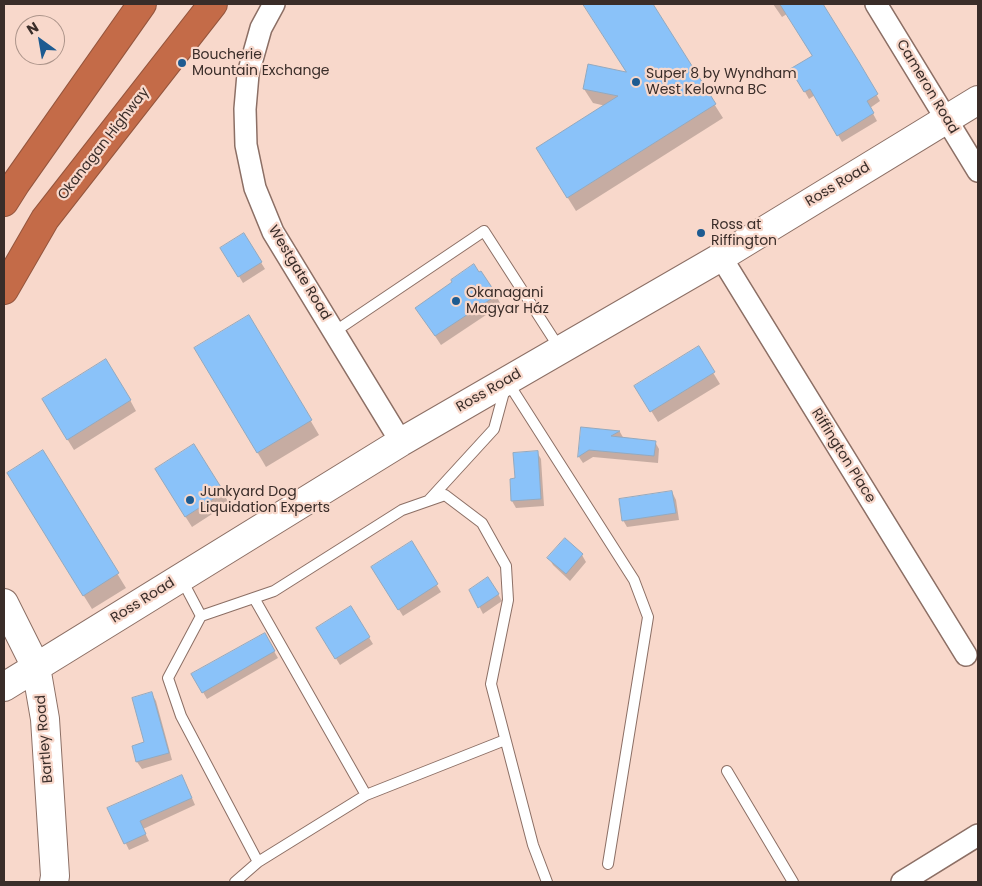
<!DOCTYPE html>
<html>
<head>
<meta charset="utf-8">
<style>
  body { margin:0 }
  #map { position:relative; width:982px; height:886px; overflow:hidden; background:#f8d8cb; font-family:Poppins,sans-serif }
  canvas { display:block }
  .frame { position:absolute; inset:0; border:5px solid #3a2d29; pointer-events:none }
  .north { position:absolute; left:15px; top:15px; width:50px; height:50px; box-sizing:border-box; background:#f8d8cb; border:1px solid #ac948a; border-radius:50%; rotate:328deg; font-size:14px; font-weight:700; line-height:20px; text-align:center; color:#3a2d29 }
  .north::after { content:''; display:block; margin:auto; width:18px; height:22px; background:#1d5b91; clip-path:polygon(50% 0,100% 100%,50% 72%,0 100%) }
</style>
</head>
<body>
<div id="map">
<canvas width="982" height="886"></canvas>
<div class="frame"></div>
<div class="north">N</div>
</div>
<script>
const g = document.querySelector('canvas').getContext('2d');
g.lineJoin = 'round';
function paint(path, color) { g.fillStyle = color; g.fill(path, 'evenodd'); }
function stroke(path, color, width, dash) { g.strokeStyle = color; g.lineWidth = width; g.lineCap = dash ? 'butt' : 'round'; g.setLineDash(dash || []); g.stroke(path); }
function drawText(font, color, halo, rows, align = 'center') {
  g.font = font + ' Poppins,sans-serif'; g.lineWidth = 4.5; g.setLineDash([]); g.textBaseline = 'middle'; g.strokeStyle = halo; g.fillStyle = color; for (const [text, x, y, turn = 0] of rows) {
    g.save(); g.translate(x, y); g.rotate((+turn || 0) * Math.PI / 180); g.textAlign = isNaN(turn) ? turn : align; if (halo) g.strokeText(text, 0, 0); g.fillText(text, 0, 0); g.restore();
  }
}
const shadow = new Path2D(`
  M584,4h67l72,114 -147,93 -30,-48 60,-57 -13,-3 -9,-14 44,-16z
  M773,4h48l37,58 22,39 -10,7 7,13 -35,21 -27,-47 -6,4 -17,-30 22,-13 -27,-42 -5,3z
  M244,235l21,34 -22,14 -21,-35z
  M496,295l5,10 -60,40 -18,-27z
  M249,316l70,119 -53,32 -70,-119z
  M698,348l22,36 -62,38 -22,-36z
  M130,400l6,11 -62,39 -24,-39z
  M582,429l38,3 4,7 31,3 4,7 -1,14 -65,-6 -10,6 -4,-6z
  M43,452l83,136 -34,21 -76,-122z
  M537,452l4,7 3,47 -28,2 -4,-7 4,-22z
  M162,480l61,13 6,10 -37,24z
  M672,492l4,8 3,20 -52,7 -4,-7z
  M565,540l17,15 4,7 -16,19 -17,-16 -4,-7z
  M411,543l30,49 -38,24 -31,-49z
  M471,590l27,4 4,7 -19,13z
  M351,608l22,36 -33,21 -22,-36z
  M264,634l14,24 -71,41 -14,-24z
  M152,694l4,7 16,59 -30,9 -5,-7 -4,-15 12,-4z
  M186,784l9,21 -52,24 6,12 -20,9 -20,-41z`);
const building = new Path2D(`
  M583,4h70l63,100 -149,94 -31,-50 82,-52 -35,-7 5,-25 38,8z
  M780,4h43l36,58 19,32 -11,7 7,12 -37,23 -27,-47 -6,3 -14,-23 22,-13z
  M244,233l18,29 -24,15 -18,-29z
  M474,264l5,8 2,-1 16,24 -62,41 -20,-28 37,-26 -1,-2z
  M249,315l63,105 -55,33 -63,-105z
  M699,346l16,26 -65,40 -16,-26z
  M106,359l25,41 -64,40 -25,-41z
  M581,427l39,4 -9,5 45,5 -2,15 -65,-6 -11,7z
  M194,444l30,48 -39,25 -30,-48z
  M43,450l76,123 -36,23 -76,-123z
  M538,451l3,48 -30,2 -1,-22 5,-1 -2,-25z
  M672,491l4,22 -54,8 -3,-22z
  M565,538l18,16 -17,20 -19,-16z
  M412,541l26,43 -40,26 -27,-43z
  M488,577l11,17 -21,14 -9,-18z
  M351,606l19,31 -35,22 -19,-31z
  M265,633l10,18 -73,42 -11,-19z
  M152,692l17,61 -33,9 -4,-16 12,-4 -12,-44z
  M182,775l10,23 -52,23 6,13 -22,10 -17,-36z`);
const lane = new Path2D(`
  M334,332l150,-101 76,118
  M429,500l65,-71 13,-48 127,199 14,37 -40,247
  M181,578l20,38 -33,62 13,38 77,146 -23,20
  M254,598l112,197
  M201,616l73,-25 128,-81 43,-15 37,28 24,43 2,34 -17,84 42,161 14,37
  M727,771l66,111
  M258,862l108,-67 139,-55`);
const street = new Path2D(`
  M274,4l-13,24 -13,46 -3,35 1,36 9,43 18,44 128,210
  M876,4l102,167
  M721,257l245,398
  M902,882l76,-47`);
const secondary = new Path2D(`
  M4,603l32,64 9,52 10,157 -1,6
  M4,687l397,-245 320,-185 257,-157`);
const highway = new Path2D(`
  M4,202l12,-19 126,-179
  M4,290l41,-71 168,-215`);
const markers = [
  [182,63,5,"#1d5b91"],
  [636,82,5,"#1d5b91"],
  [701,233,5,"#1d5b91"],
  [456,301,5,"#1d5b91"],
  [190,500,5,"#1d5b91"]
];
const poiNames = [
  ["Boucherie",192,55],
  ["Mountain Exchange",192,71],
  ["Super 8 by Wyndham",646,74],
  ["West Kelowna BC",646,90],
  ["Ross at",711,225],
  ["Riffington",711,241],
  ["Okanagani",466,293],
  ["Magyar Ház",466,309],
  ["Junkyard Dog",200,492],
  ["Liquidation Experts",200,508]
];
const streetNames = [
  ["Cameron Road",927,87,59],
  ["Okanagan Highway",104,144,-52],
  ["Ross Road",838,185,-31],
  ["Westgate Road",299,273,59],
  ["Ross Road",489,391,-30],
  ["Riffington Place",843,456,58],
  ["Ross Road",143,601,-32],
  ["Bartley Road",45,739,-95]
];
paint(shadow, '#0003');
paint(building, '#8ac2f9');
stroke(building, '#93a9bf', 1);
stroke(lane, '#8c6f65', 12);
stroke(street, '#8c6f65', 24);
stroke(secondary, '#8c6f65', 30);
stroke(highway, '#94553d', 30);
stroke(lane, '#fff', 10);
stroke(street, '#fff', 21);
stroke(secondary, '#fff', 28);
stroke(highway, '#c46b48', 28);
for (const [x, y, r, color] of markers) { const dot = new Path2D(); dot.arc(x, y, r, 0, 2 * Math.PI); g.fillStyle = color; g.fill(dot); stroke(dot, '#f8d8cb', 2); }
drawText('14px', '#3a2d29', '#f8d8cb', poiNames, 'left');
drawText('14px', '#3a2d29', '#f8d8cb', streetNames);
</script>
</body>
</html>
